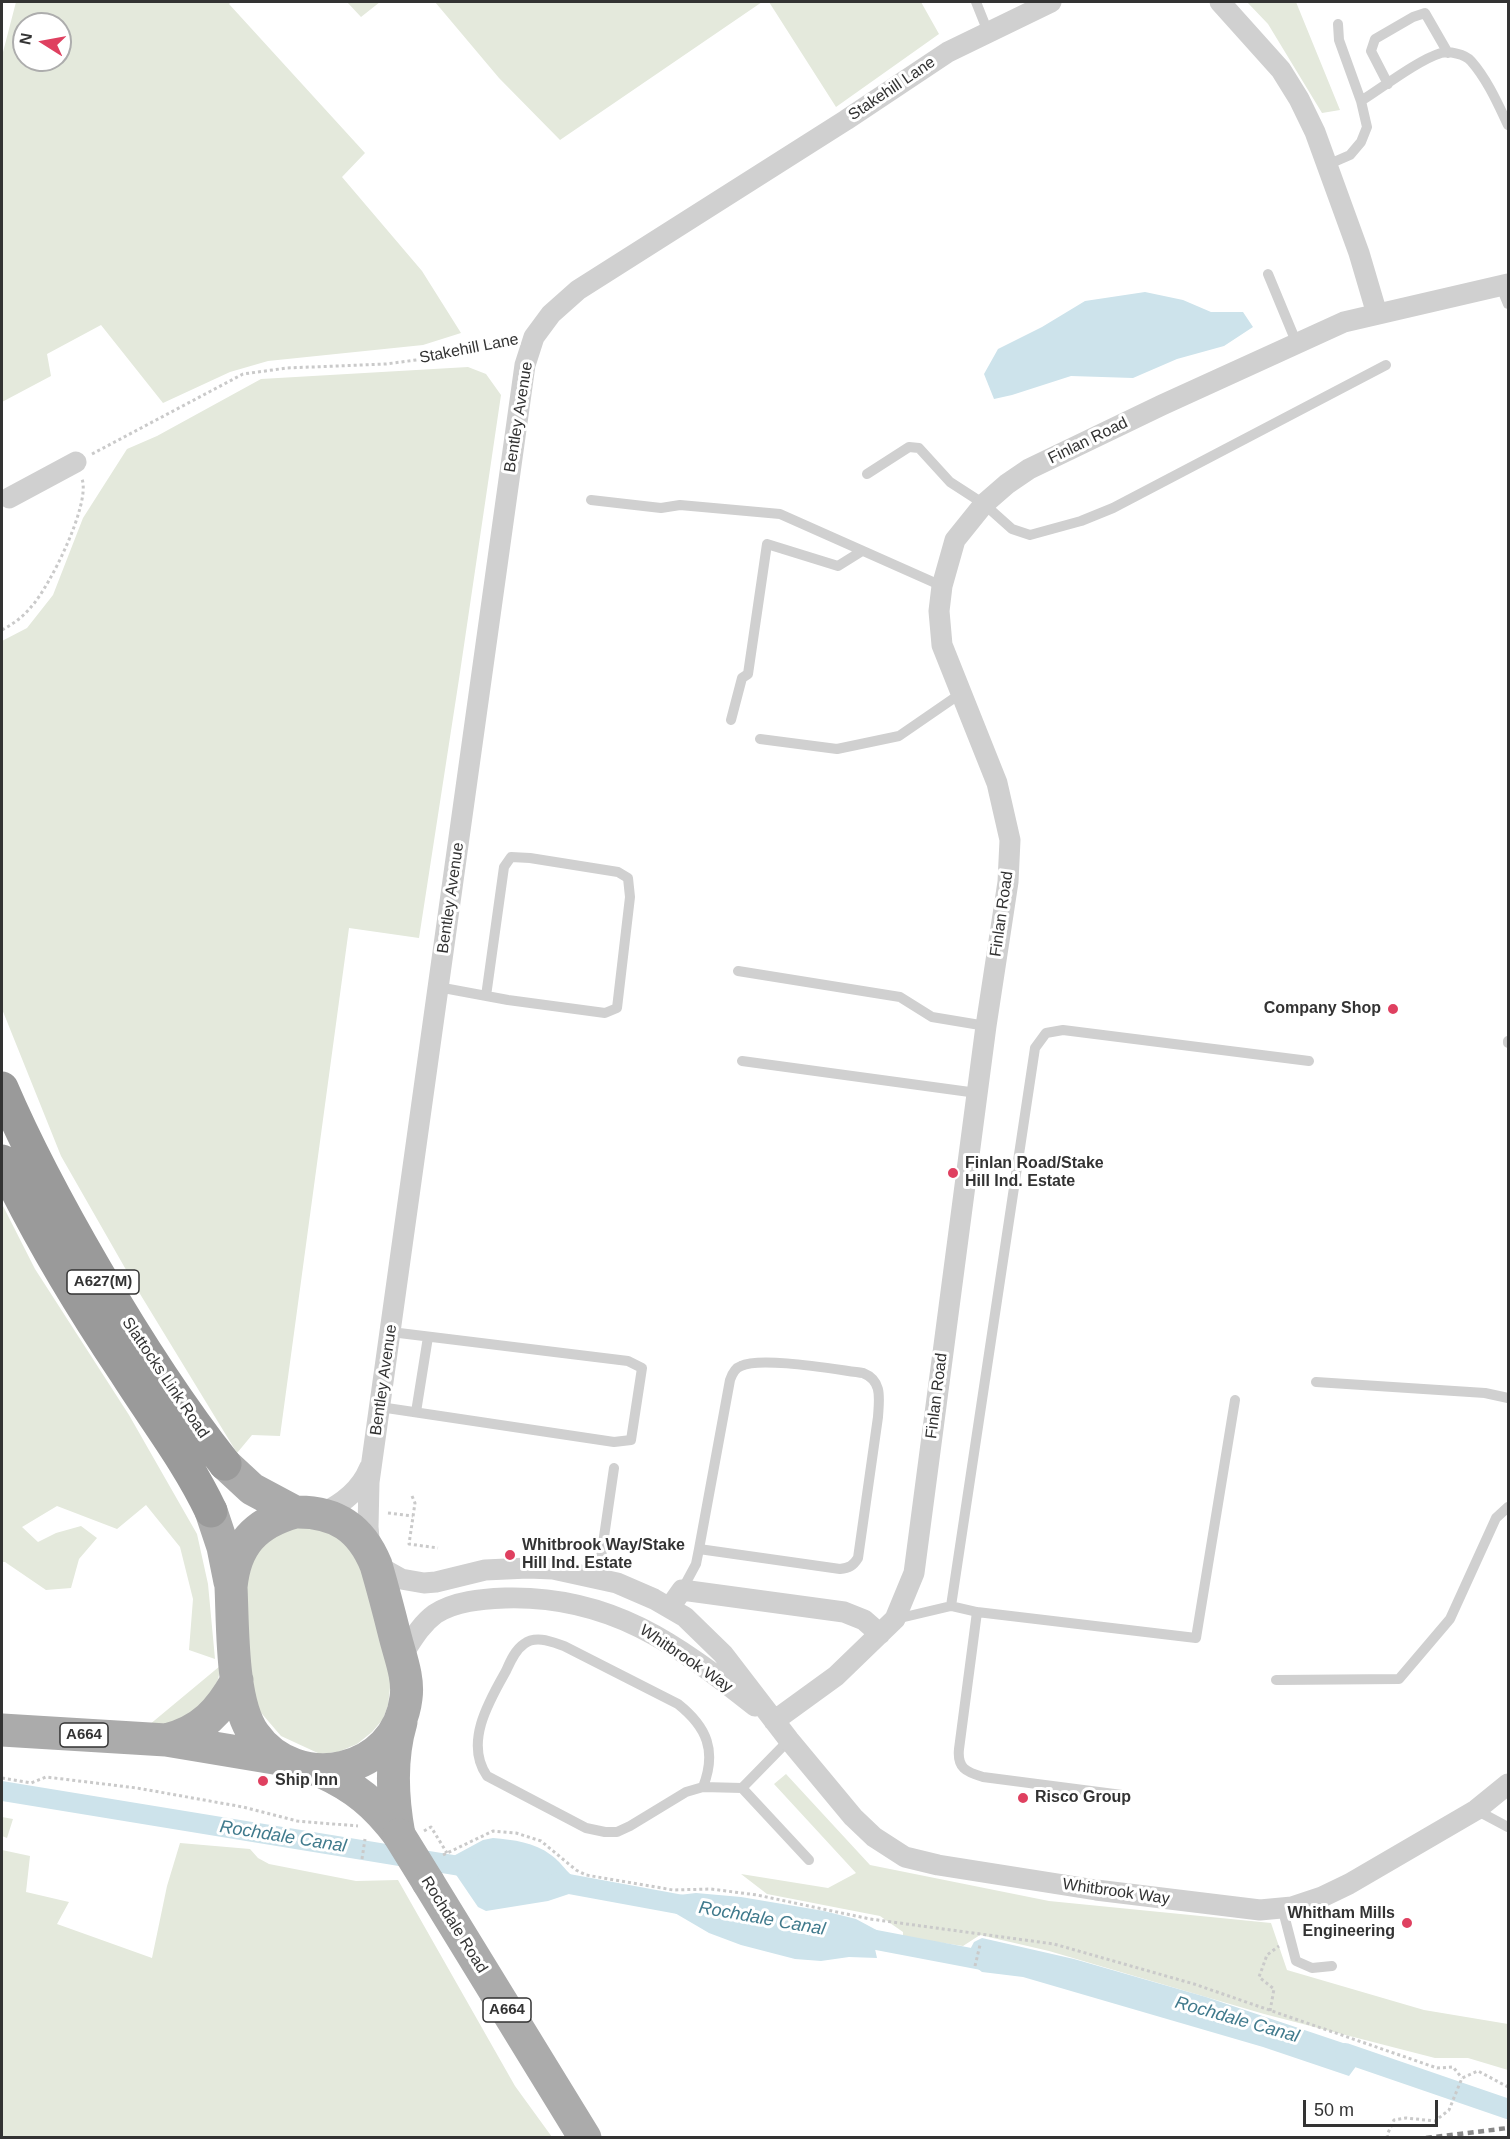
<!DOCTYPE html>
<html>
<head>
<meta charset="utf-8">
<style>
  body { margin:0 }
  #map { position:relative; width:1510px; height:2139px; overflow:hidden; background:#fff; font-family:Helvetica,sans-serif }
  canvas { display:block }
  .frame { position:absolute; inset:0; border:3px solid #333; pointer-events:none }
  .north { position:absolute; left:12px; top:12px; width:60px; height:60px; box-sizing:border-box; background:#fff; border:2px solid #adadad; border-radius:50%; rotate:281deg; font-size:16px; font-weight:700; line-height:24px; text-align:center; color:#333 }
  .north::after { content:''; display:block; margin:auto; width:21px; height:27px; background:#df4060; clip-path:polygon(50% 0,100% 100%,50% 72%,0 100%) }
  .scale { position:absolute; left:1303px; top:2100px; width:135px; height:27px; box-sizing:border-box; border:3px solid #333; border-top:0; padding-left:8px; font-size:18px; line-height:21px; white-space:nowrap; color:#333; -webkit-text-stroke:4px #fff; paint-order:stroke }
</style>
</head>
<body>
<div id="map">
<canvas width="1510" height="2139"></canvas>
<div class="frame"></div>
<div class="north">N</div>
<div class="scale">50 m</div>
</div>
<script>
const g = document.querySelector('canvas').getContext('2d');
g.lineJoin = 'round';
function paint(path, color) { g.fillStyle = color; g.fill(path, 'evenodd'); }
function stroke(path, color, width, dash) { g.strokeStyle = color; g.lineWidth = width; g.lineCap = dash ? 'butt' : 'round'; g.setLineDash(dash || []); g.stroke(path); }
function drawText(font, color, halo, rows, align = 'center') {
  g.font = font + ' Helvetica,sans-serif'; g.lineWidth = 6; g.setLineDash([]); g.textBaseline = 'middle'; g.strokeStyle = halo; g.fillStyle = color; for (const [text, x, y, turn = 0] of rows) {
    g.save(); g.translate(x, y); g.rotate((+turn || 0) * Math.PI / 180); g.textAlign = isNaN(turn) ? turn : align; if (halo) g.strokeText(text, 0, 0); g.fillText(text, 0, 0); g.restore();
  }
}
const green = new Path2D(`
  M16,2h215l-2,2 136,149 -23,24 80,94 39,62 -38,12 -155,16 -38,11 -67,31 -62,-78 -54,29 4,22 -49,26v-346zM24,24h36v36h-36z
  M347,2h33l-19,15z
  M435,2h327l-202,138 -61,-62z
  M769,2h152l18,32 -103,73z
  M1247,2h49l44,108 -18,3 -54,-89z
  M468,367l18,7 15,21 -42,284 -40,259 -70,-10 -69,508 -28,-1 -15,18 -100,-164 -76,-133 -59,-147v-368l25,-13 26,-33 30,-77 44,-69 30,-13 104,-57z
  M2,1204l33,65 94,146 68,119 11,50 7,75 -26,-9 4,-51 -13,-52 -34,-42 -29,24 -60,-23 -35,21 16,15 18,-9 25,-7 16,12 -18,21 -8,29 -25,2 -41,-28h-3z
  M311,1525l29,10 19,26 32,118 -3,26 -5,14 -11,13 -15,12 -19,8 -18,2 -39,-18 -24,-28 -7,-39 -5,-75 3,-31 13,-21 26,-16z
  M220,1666c0,34 -38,62 -71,59z
  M786,1774l84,91 179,36 222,22 16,47 137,40 84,14v46l-40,-12h-33l-171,-44 -215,-63 -69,-16 -17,11 -60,-9v-5l-23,-16 -113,-22 -26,-20 87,14 28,-15 -82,-89z
  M2,1817l11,2 -6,19 -5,-2z
  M180,1843l70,6 8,9 11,6 87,17 42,-1 117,206 37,51h-550v-287l28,6 -4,36 43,10 -12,22 95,34 15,-72z`);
const water = new Path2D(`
  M1145,292l38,8 28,12h32l10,15 -29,19 -47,13 -44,19 -62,-2 -59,19 -18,4 -10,-25 14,-25 44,-22 43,-26z
  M493,1838c21,2 41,4 58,17 13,9 17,22 32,26l-1,12h-10l-24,8 -62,10 -8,-4 -32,-47 37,-20z
  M696,1893l45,4 83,14 32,8 26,14 15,4 -2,13 -15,-3 -5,2 2,9 -28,-1 -28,4 -26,-2 -54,-14 -32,-12 -41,-24 2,-13z
  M982,1938l92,21 132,38 149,50 16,10 -2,10 -12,-2 -8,11 -86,-29 -240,-70 -41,-5 -17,-13 9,-17z`);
const canal = new Path2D(`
  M2,1791l470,77
  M558,1882l136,25
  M871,1939l121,23
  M1345,2053l163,56`);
const path = new Path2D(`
  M92,454l151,-80 44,-6 99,-4 67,-9 60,-17
  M2,630c11,-6 21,-13 29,-23 18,-19 60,-103 51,-128
  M412,1496l3,7 -6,41 29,4
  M388,1513l25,3
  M2,1778l29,5 15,-6 91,11 106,19 54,14 61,5
  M424,1831l7,-4 16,26
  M443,1855l50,-24 23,2 25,8 35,29 10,5 87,15 38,-1 46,6 113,24 184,25 140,40 243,84 16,-1 9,11
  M362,1859l3,-20
  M975,1966l5,-21
  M1270,2011l4,-22 -15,-12 8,-22 12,-9
  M1388,2138l-1,-3 7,-15 12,-2 29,3 14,-11 13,-32 16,-7 30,16`);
const service = new Path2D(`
  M976,2l12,30
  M1388,84l-17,-33 4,-12 38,-22 12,-4 23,40
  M1361,101c21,-13 57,-41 80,-48 8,-2 24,1 30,8 16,18 27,43 37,64
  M1327,165l23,-10 11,-13 6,-15 -6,-26 -22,-61 -1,-16
  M1268,274l29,70
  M1501,287l7,17
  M867,474l42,-27 10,1 31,34 34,22 28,25 18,6 51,-14 32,-13 273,-143
  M591,500l70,8 19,-3 100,9 162,72
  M731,720l11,-42 6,-4 19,-130 71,22 24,-15
  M760,739l77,10 62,-13 61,-42
  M738,971l162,26 32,20 54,9
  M438,987l70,13 97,13 12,-5 13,-111 -2,-19 -10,-6 -88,-14 -19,-1 -7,10 -18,129
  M1508,1041v2
  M742,1061l235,32
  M1316,1382l169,11 23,5
  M380,1407l234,35 17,-2 11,-72 -14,-7 -237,-29
  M416,1412l12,-75
  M598,1578l16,-110
  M682,1590l14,-26 3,-15 31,-169c2,-6 5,-12 11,-14 20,-10 97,4 122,7 20,8 16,26 15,44l-20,141c-5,8 -9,10 -18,11l-141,-20
  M951,1606l84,-558 11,-15 17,-3 246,31
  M977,1612l-18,137c-2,19 7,23 24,28l139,18
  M896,1619l55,-13 26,6 219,26 39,-238
  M1276,1680l123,-1 51,-60 46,-101 12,-11
  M703,1787c14,-36 4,-60 -25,-83l-114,-58c-12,-4 -28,-11 -40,-2 -9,6 -14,18 -18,27 -17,30 -42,72 -19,105l99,52 19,4h12l13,-6 56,-34 17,-5 39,1 47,-48
  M742,1788l67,72
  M1476,1810l32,17
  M1282,1907l14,54 16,7 20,-2`);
const minor = new Path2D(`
  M1220,2l61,68 18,29 16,33 44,121 18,61
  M9,498l67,-36
  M321,1514c21,-10 39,-23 48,-45
  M370,1549l-2,-22 1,-45 156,-1117 9,-28 17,-23 27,-24 268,-170 102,-68 103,-50
  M376,1565l25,14 23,4 12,-1 49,-12 43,-2 25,1 64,14 37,16 31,18 38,37 66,86 64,77 21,20 31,20 33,8 158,25 164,20 32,-3 30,-10 27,-13 127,-74 32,-26
  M670,1607l12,-17 162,22 20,8 16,14
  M401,1657c10,-15 19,-32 34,-43 20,-13 47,-15 70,-16 105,-3 172,46 250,108
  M774,1721l62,-45 59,-57 19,-46 72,-547 22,-144 2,-42 -13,-57 -55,-138 -3,-34 3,-25 13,-46 29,-36 23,-20 22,-15 133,-64 182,-83 164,-38`);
const primary = new Path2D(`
  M225,1464l27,25 43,23
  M211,1511l12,36 7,35
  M295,1512c41,-1 66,16 81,53 7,24 13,47 19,71 5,20 14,42 11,62 -9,76 -109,97 -152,36 -23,-32 -21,-107 -23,-147 4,-42 24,-64 64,-75z
  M2,1730l164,10 114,19
  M166,1740c36,-9 54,-29 71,-60
  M320,1771c35,16 56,33 79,64
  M399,1835c-7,-38 -9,-76 2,-113
  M428,1882l157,256`);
const motorway = new Path2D(`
  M2,1088c27,63 59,122 94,182 39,67 81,133 129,194
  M2,1161c35,73 77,143 122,210 29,46 64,91 87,140`);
const rail = new Path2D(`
  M1426,2138l82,-10`);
const primaryBridge = new Path2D(`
  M399,1835l29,47`);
const markers = [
  [1393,1009,6,"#df4060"],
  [953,1173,6,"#df4060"],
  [510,1555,6,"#df4060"],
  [263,1781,6,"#df4060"],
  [1023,1798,6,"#df4060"],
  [1407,1923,6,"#df4060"]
];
const shields = [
  [103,1282,72],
  [84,1735,48],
  [507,2010,48]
];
const shieldNames = [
  ["A627(M)",103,1282],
  ["A664",84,1735],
  ["A664",507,2010]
];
const streetNames = [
  ["Stakehill Lane",892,89,-34],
  ["Stakehill Lane",469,349,-11],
  ["Bentley Avenue",519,417,-81],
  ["Finlan Road",1088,441,-26],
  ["Bentley Avenue",451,898,-82],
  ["Finlan Road",1002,914,-82],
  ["Slattocks Link Road",165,1378,56],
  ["Bentley Avenue",384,1380,-82],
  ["Finlan Road",937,1396,-83],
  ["Whitbrook Way",686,1659,34],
  ["Whitbrook Way",1116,1892,8],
  ["Rochdale Road",454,1925,58]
];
const poiNames = [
  ["Company Shop",1381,1009,"right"],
  ["Finlan Road/Stake",965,1164],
  ["Hill Ind. Estate",965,1182],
  ["Whitbrook Way/Stake",522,1546],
  ["Hill Ind. Estate",522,1564],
  ["Ship Inn",275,1781],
  ["Risco Group",1035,1798],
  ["Whitham Mills",1395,1914,"right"],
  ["Engineering",1395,1932,"right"]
];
const waterNames = [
  ["Rochdale Canal",283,1837,9],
  ["Rochdale Canal",762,1919,10],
  ["Rochdale Canal",1237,2020,16]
];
paint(green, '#e4e9dc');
paint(water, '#cde3eb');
stroke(canal, '#cde3eb', 20);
stroke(path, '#cacaca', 3, [3, 3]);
stroke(service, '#d0d0d0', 10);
stroke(minor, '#d0d0d0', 21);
stroke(primary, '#ababab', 33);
stroke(motorway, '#9a9a9a', 33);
stroke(rail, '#888', 4.5, [6, 4.5]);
stroke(primaryBridge, '#ababab', 33);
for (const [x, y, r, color] of markers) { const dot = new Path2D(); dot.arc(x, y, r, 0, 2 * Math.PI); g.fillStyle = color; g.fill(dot); stroke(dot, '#fff', 2); }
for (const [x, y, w] of shields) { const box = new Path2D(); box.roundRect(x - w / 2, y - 12, w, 24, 4.5); g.fillStyle = '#fff'; g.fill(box); stroke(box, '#333', 1.5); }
drawText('bold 15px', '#333', null, shieldNames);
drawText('16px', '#333', '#fff', streetNames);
drawText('bold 16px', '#333', '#fff', poiNames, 'left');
drawText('italic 18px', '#407a8c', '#fff', waterNames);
</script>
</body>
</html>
